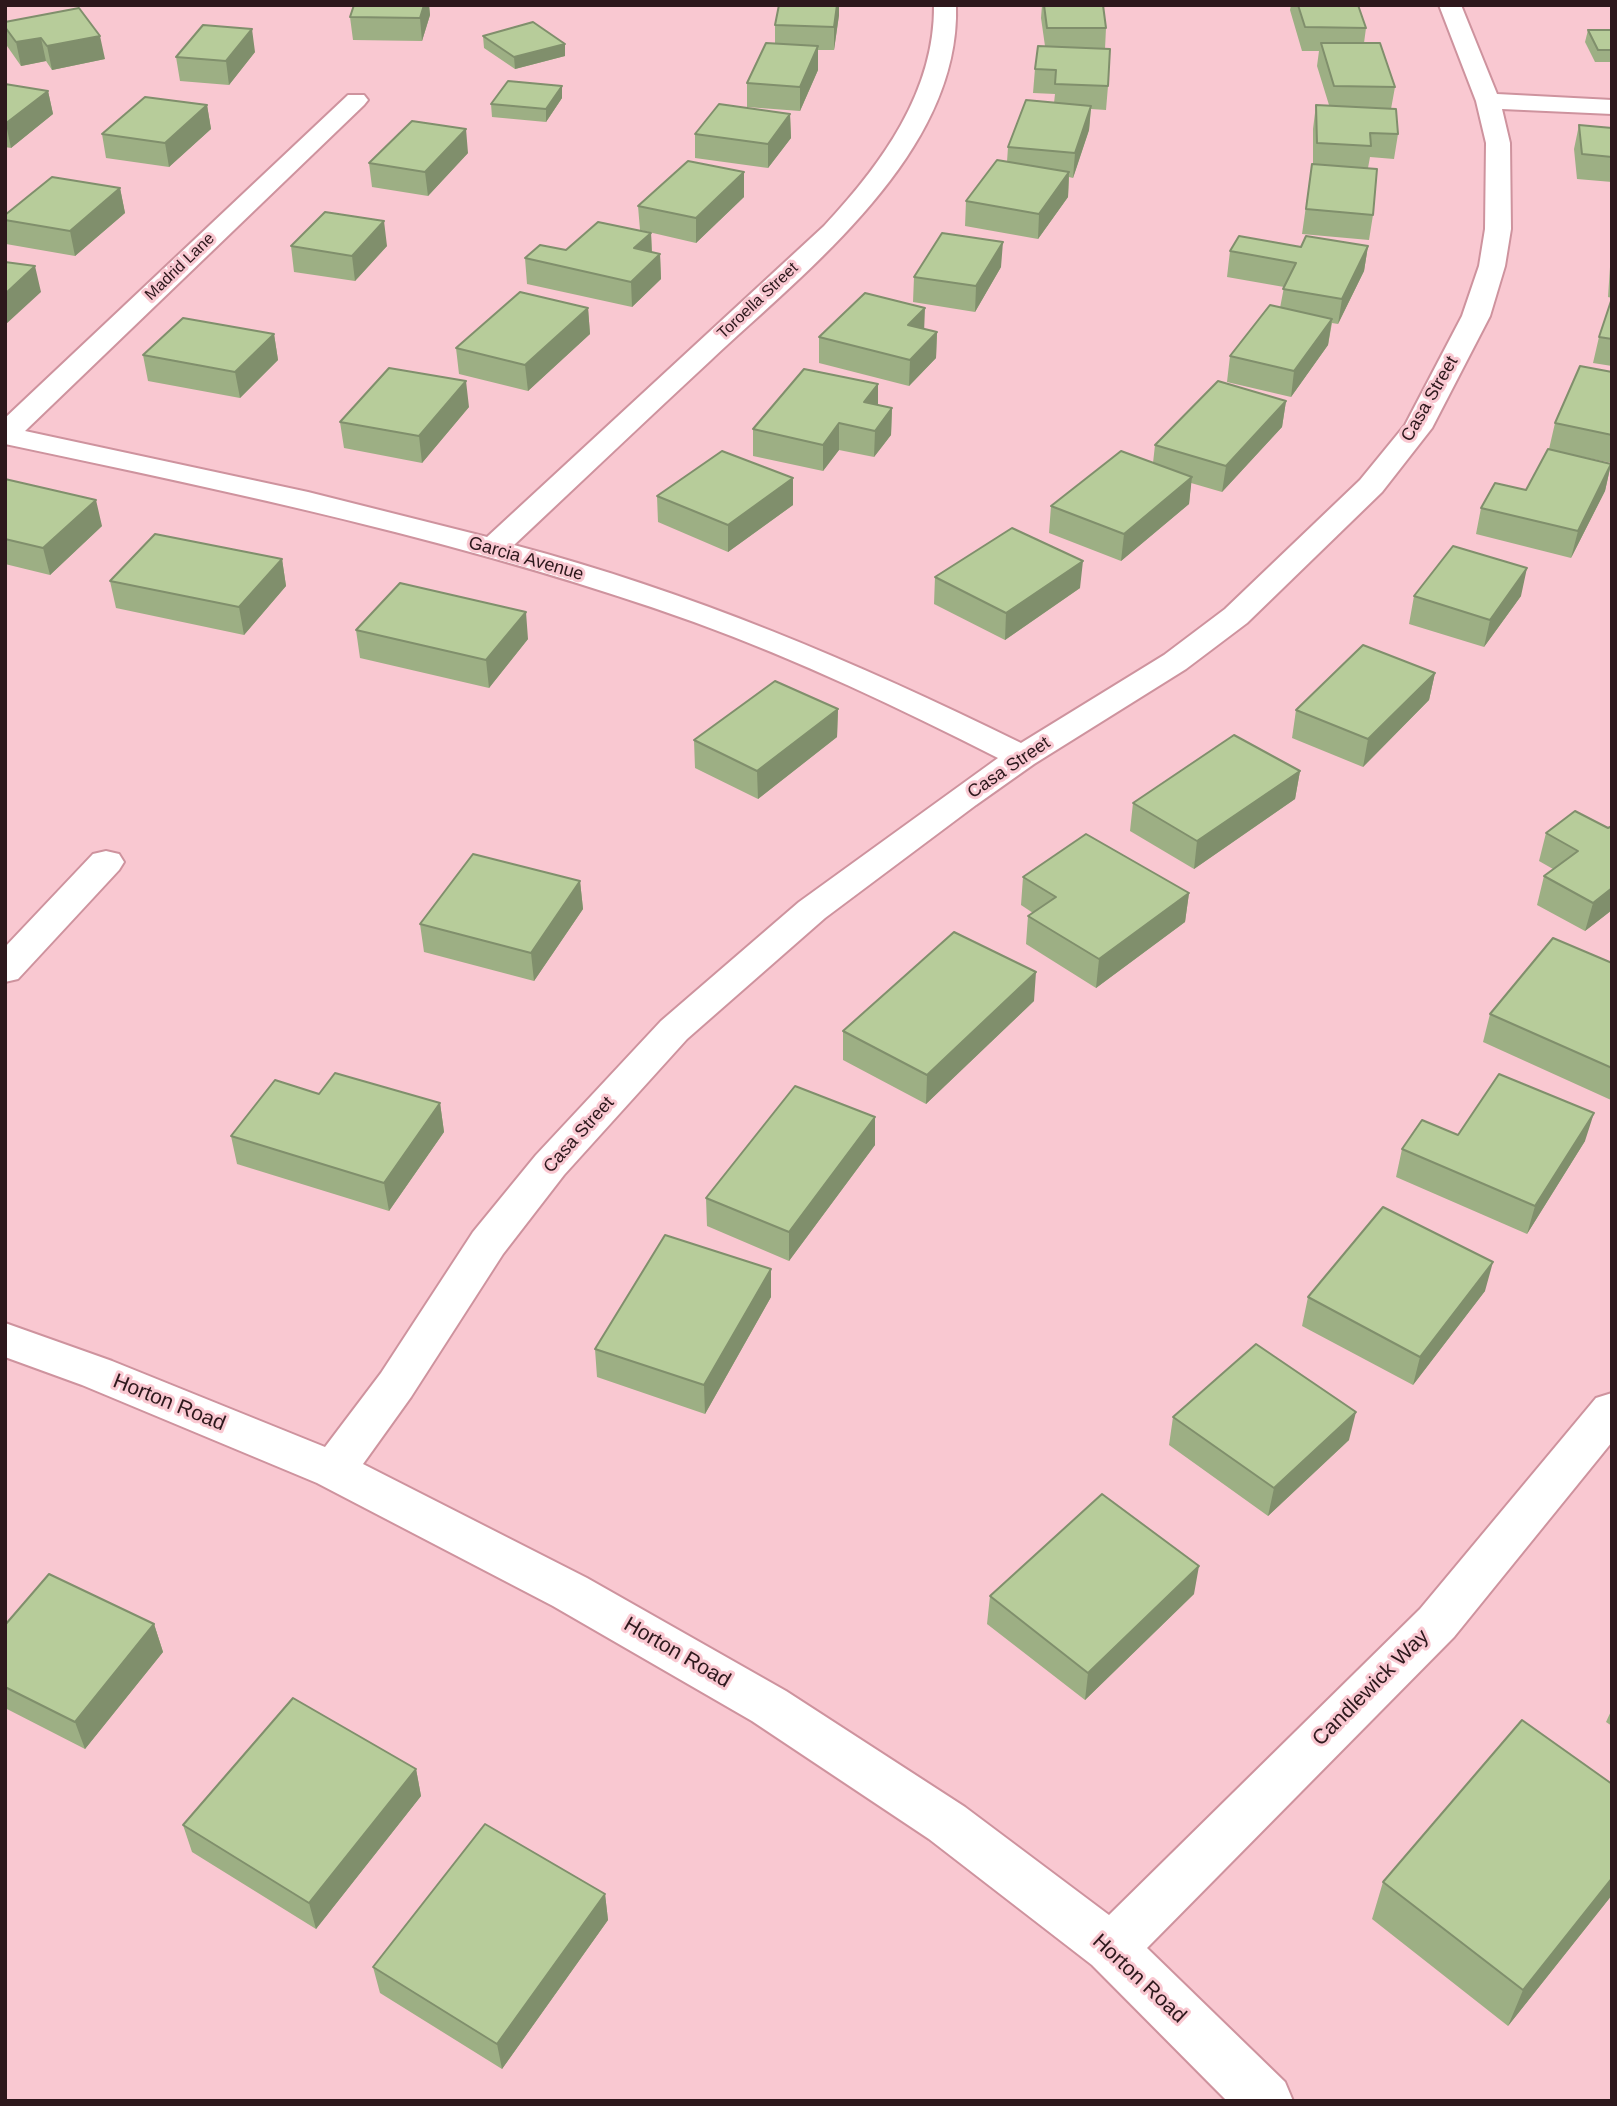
<!DOCTYPE html>
<html>
<head>
<meta charset="utf-8">
<style>
  body { margin:0 }
  #map { position:relative; width:1617px; height:2106px; overflow:hidden; background:#f9c8d1; font-family:Arial,sans-serif }
  canvas { display:block }
  .frame { position:absolute; inset:0; border:7px solid #2d181c; pointer-events:none }
</style>
</head>
<body>
<div id="map">
<canvas width="1617" height="2106"></canvas>
<div class="frame"></div>
</div>
<script>
const g = document.querySelector('canvas').getContext('2d');
g.lineJoin = 'round';
function stroke(path, color, width, dash) { g.strokeStyle = color; g.lineWidth = width; g.lineCap = dash ? 'butt' : 'round'; g.setLineDash(dash || []); g.stroke(path); }
function paint(path, color) { g.fillStyle = color; g.fill(path, 'evenodd'); }
function drawText(font, color, halo, rows, align = 'center') {
  g.font = font + ' Arial,sans-serif'; g.lineWidth = 6; g.setLineDash([]); g.textBaseline = 'middle'; g.strokeStyle = halo; g.fillStyle = color; for (const [text, x, y, turn = 0] of rows) {
    g.save(); g.translate(x, y); g.rotate((+turn || 0) * Math.PI / 180); g.textAlign = isNaN(turn) ? turn : align; if (halo) g.strokeText(text, 0, 0); g.fillText(text, 0, 0); g.restore();
  }
}
const minor = new Path2D(`
  M934,5h22c5,147 -148,264 -245,355 -66,61 -131,123 -197,185 177,47 343,117 507,198l143,-88 61,-46 135,-129 45,-55 57,-109 17,-50 6,-37 1,-86 -10,-42 -37,-96h22l36,89 115,6v14l-110,-5 8,34 1,86 -6,37 -15,50 -58,112 -50,64 -135,131 -61,46 -152,95 -58,41 -151,113 -138,121 -123,136 -61,79 -92,143 -48,67 224,114 199,113 179,116 144,108 311,-306 176,-211 16,-5v49l-158,195 -307,311 138,134 8,19h-66l-135,-136 -163,-126 -177,-118 -199,-115 -236,-123 -235,-98 -77,-28v-34l107,38 213,86 56,-74 92,-141 63,-77 125,-134 138,-119 199,-144c-99,-50 -199,-98 -304,-136 -223,-80 -457,-129 -689,-178v-26l343,-323h16l4,5 -4,5 -339,326 283,61 179,45 337,-311c57,-61 111,-134 110,-221z
  M106,851l13,3 5,8 -5,8 -101,109 -13,3v-35l88,-93z`);
const wall = new Path2D(`
  M354,5h75l1,10 -8,26 -69,-1 -3,-23z
  M837,5h2v10l-5,35h-16v20l-18,41 -53,-4v-24l28,-40v-18z
  M1042,5h61l3,23 -1,21 3,37 -2,24 -15,-1 -2,21 -16,48 -4,-1 -1,20 -30,42 -73,-13 1,-25 41,-39 1,-15 46,-44 1,-9 -22,-1 2,-24 10,-23 -4,-28z
  M1291,5h67l8,23 -2,15 31,44 -4,22 7,25 -4,25 -24,-2 -2,11 5,47 -4,25 -67,-6 10,-70h1v-35l3,-24h13l-12,-39 2,-15h-17l-12,-41z
  M5,22l100,37 -53,11 -6,-9 -25,5 -14,-20 -2,-9z
  M1588,30h24v32h-17l-10,-20z
  M483,36l82,20 -50,13 -31,-21z
  M255,52l-26,33 -49,-4 -4,-24z
  M5,84l43,7 5,23 -42,34 -6,-1z
  M562,86v12l-16,24 -54,-5 -1,-13z
  M207,105l4,24 -42,38 -63,-9 -4,-24z
  M790,114l1,24 -23,30 -73,-10v-24z
  M1579,125l33,3v54l-35,-3 -3,-30z
  M468,153l-40,43 -56,-9 -3,-24z
  M120,188l5,25 -50,43 -69,-12 -1,-29z
  M744,197l-48,46 -56,-13 -2,-24z
  M651,233l1,19 8,2 1,25 -29,28 -105,-23 -2,-26z
  M1612,237v61l-4,-1z
  M291,246h96l-32,35 -61,-9z
  M1368,246l-4,25 -26,53 -6,-1 -4,22 -37,52 -64,-15 3,-26 50,-48 4,-21 -57,-10 3,-26 71,-4z
  M1001,267l-26,45 -62,-10 1,-25z
  M1612,302v64l-19,-3 6,-26z
  M588,308l2,26 -62,57 -69,-17 -3,-26z
  M924,329l13,3 -1,26 -27,28 -90,-23v-26z
  M274,334l4,26 -38,38 -92,-17 -5,-26z
  M1612,372v91l-48,-10 47,11 -6,27 -34,67 -95,-24 5,-26 45,-18 23,-41 6,-26z
  M878,384v21l14,3 -1,27 -17,22 -35,-7 -16,21 -70,-15v-27z
  M1286,401l-4,26 -60,65 -31,-9 -2,21 -68,57 -72,-28 2,-27 102,-43 2,-18z
  M469,407l-47,56 -78,-15 -4,-26z
  M793,478v27l-65,47 -70,-30 -1,-26z
  M5,479l97,47 -52,49 -45,-11z
  M282,559l4,27 -42,49 -128,-27 -6,-27z
  M935,577l145,11 -75,52 -71,-36z
  M1414,596h107l-37,51 -75,-23z
  M356,630l172,9 -39,49 -129,-30z
  M1435,673l-6,27 -66,67 -71,-29 4,-28z
  M838,709l-1,28 -79,62 -63,-31 -1,-28z
  M1300,771l-5,28 -101,70 -64,-38 3,-28z
  M1612,826v84l-27,21 -48,-26 7,-29 9,-7 -14,-8 7,-28 62,-5z
  M1023,877l166,16 -4,29 -89,66 -70,-44 2,-28 5,-3 -12,-8z
  M580,881l3,28 -49,72 -110,-29 -4,-28z
  M1612,963v135l-1,2 -128,-58 7,-28z
  M1034,1001l-108,103 -83,-44v-29z
  M319,1094l121,9 4,29 -55,79 -152,-47 -6,-28z
  M875,1117v28l-86,116 -82,-35 -1,-28z
  M1458,1135l127,6 -58,93 -131,-57 6,-28z
  M771,1269v28l-66,117 -108,-37 -2,-28z
  M1485,1291l-72,94 -111,-59 6,-29z
  M1173,1417l176,23 -81,76 -99,-71z
  M1194,1594l-109,106 -98,-76 3,-28z
  M154,1624l9,28 -78,97 -80,-41v-83z
  M1612,1709v17l-6,-4z
  M416,1769l5,27 -105,133 -124,-77 -9,-27z
  M1612,1784v111l-104,131 -136,-107 11,-37z
  M605,1894l3,26 -106,149 -122,-76 -7,-26z`);
const shadedWall = new Path2D(`
  M424,5h5l1,10 -8,26 -2,-23z
  M837,5h2v10l-5,35v-23z
  M252,29l3,23 -26,33 -3,-24z
  M100,36l5,23 -53,11 -5,-24z
  M41,38l5,23 -25,5 -5,-24z
  M565,44v12l-50,13 -1,-12z
  M818,46v24l-18,41v-24z
  M562,86v12l-16,24v-13z
  M48,91l5,23 -42,34 -5,-24z
  M207,105l4,24 -42,38 -4,-24z
  M1091,106l-2,24 -16,48 2,-25z
  M790,114l1,24 -23,30v-24z
  M466,129l2,24 -40,43 -3,-24z
  M744,172v25l-48,46v-25z
  M1069,172l-1,25 -30,42 1,-25z
  M120,188l5,25 -50,43 -5,-25z
  M384,221l3,25 -32,35 -3,-25z
  M651,233l1,25 -18,-10z
  M1003,242l-2,25 -26,45 1,-26z
  M1368,246l-4,25 -26,53 4,-25z
  M660,254l1,25 -29,28 -1,-25z
  M35,266l6,26 -36,33v-31z
  M588,308l2,26 -62,57 -3,-26z
  M925,308l-1,25 -16,-8z
  M1332,319l-4,26 -37,52 3,-26z
  M937,332l-1,26 -27,28 1,-26z
  M274,334l4,26 -38,38 -5,-26z
  M466,381l3,26 -47,56 -3,-27z
  M878,384v26l-14,-8z
  M1286,401l-4,26 -60,65 4,-26z
  M892,408l-1,27 -17,22 1,-26z
  M839,423v27l-16,21v-26z
  M1611,464l-6,27 -34,67 7,-27z
  M1192,477l-3,27 -68,57 3,-27z
  M793,478v27l-65,47v-27z
  M96,500l6,26 -52,49 -7,-27z
  M282,559l4,27 -42,49 -5,-28z
  M1083,561l-3,27 -75,52 1,-27z
  M1527,568l-6,28 -37,51 6,-27z
  M526,612l2,27 -39,49 -3,-28z
  M1435,673l-6,27 -66,67 5,-28z
  M838,709l-1,28 -79,62 -1,-28z
  M1300,771l-5,28 -101,70 3,-28z
  M580,881l3,28 -49,72 -3,-28z
  M1612,888v22l-27,21 8,-28z
  M1189,893l-4,29 -89,66 3,-29z
  M1036,972l-2,29 -108,103 1,-29z
  M440,1103l4,29 -55,79 -5,-28z
  M1594,1113l-9,28 -58,93 8,-28z
  M875,1117v28l-86,116v-29z
  M1493,1262l-8,29 -72,94 7,-28z
  M771,1269v28l-66,117 -1,-29z
  M1356,1412l-7,28 -81,76 6,-28z
  M1199,1566l-5,28 -109,106 3,-27z
  M154,1624l9,28 -78,97 -10,-27z
  M416,1769l5,27 -105,133 -7,-26z
  M1612,1878v17l-104,131 15,-36z
  M605,1894l3,26 -106,149 -5,-25z`);
const building = new Path2D(`
  M354,5h70l-4,13 -70,-1z
  M779,5h58l-3,22 -59,-2z
  M1044,5h59l3,23h-59z
  M1298,5h60l8,23 -61,-1z
  M79,8l21,28 -53,10 -6,-8 -25,4 -11,-15v-5z
  M533,22l32,22 -51,13 -31,-21z
  M203,25l49,4 -26,32 -50,-4z
  M1588,30h24v20h-14z
  M766,43l52,3 -18,41 -53,-4z
  M1321,43h59l15,44 -61,-1z
  M1038,46l72,3 -2,37 -53,-2 1,-14 -21,-1z
  M508,81l54,5 -16,23 -55,-5z
  M5,84l43,7 -43,33z
  M145,97l62,8 -42,38 -63,-9z
  M1026,100l65,6 -16,47 -67,-6z
  M719,104l71,10 -22,30 -73,-10z
  M1316,105l80,4 2,25 -28,-1 1,13 -54,-3z
  M412,121l54,8 -41,43 -56,-9z
  M1579,125l33,3v29l-30,-3z
  M997,160l72,12 -30,42 -73,-13z
  M688,161l56,11 -48,46 -58,-12z
  M1312,164l65,5 -4,46 -67,-6z
  M52,177l68,11 -50,43 -65,-11v-5z
  M325,212l59,9 -32,35 -61,-10z
  M598,222l53,11 -17,15 26,6 -29,28 -106,-24 15,-13 26,5z
  M942,233l61,9 -27,44 -62,-9z
  M1239,236l62,11 5,-11 62,10 -26,53 -59,-10 13,-26 -66,-12z
  M5,262l30,4 -30,28z
  M520,292l68,16 -63,57 -69,-17z
  M865,293l60,15 -17,17 29,7 -27,28 -91,-23z
  M1611,301l1,1v37l-13,-2z
  M1270,305l62,14 -38,52 -64,-15z
  M183,318l91,16 -39,38 -92,-17z
  M1580,366l32,6v63l-57,-12z
  M389,368l77,13 -47,55 -79,-14z
  M804,369l74,15 -14,18 28,6 -17,23 -36,-8 -16,22 -70,-16z
  M1218,381l68,20 -60,65 -71,-21z
  M1548,449l63,15 -33,67 -97,-23 14,-25 31,7z
  M722,451l71,27 -65,47 -71,-29z
  M1121,451l71,26 -68,57 -73,-28z
  M5,479l91,21 -53,48 -38,-9z
  M1012,528l71,33 -77,52 -71,-36z
  M155,534l127,25 -43,48 -129,-26z
  M1453,546l74,22 -37,52 -76,-24z
  M400,583l126,29 -40,48 -130,-30z
  M1363,645l72,28 -67,66 -72,-29z
  M775,681l63,28 -81,62 -63,-31z
  M1234,735l66,36 -103,70 -64,-38z
  M1575,811l33,17 4,-2v62l-19,15 -49,-27 34,-25 -32,-18z
  M1086,834l103,59 -90,66 -71,-43 28,-19 -33,-20z
  M473,854l107,27 -49,72 -111,-29z
  M954,932l82,40 -109,103 -84,-44z
  M1553,938l59,25v105l-122,-54z
  M335,1073l105,30 -56,80 -153,-47 44,-56 44,14z
  M1499,1074l95,39 -59,93 -133,-57 20,-29 36,15z
  M795,1086l80,31 -86,115 -83,-34z
  M1383,1207l110,55 -73,95 -112,-60z
  M665,1235l106,34 -67,116 -109,-36z
  M1256,1344l100,68 -82,76 -101,-71z
  M1102,1494l97,72 -111,107 -98,-77z
  M49,1574l105,50 -79,98 -70,-35v-62z
  M293,1698l123,71 -107,134 -126,-78z
  M1522,1720l90,64v94l-89,112 -140,-108z
  M485,1824l120,70 -108,150 -124,-77z`);
const farStreetnames = [
  ["Madrid Lane",180,267,-44],
  ["Toroella Street",758,301,-43]
];
const streetNames = [
  ["Casa Street",1430,399,-60],
  ["Garcia Avenue",526,559,16],
  ["Casa Street",1009,768,-34],
  ["Casa Street",579,1135,-48]
];
const nearStreetnames = [
  ["Horton Road",169,1403,22],
  ["Horton Road",677,1653,30],
  ["Candlewick Way",1371,1688,-45],
  ["Horton Road",1139,1979,43]
];
stroke(minor, '#ce939e', 4);
paint(minor, '#fff');
paint(wall, '#9daf84');
paint(shadedWall, '#808f6c');
paint(building, '#b7cc9a');
stroke(building, '#808f6c', 2);
drawText('16px', '#2d181c', '#f9c8d1', farStreetnames);
drawText('18px', '#2d181c', '#f9c8d1', streetNames);
drawText('21px', '#2d181c', '#f9c8d1', nearStreetnames);
</script>
</body>
</html>
